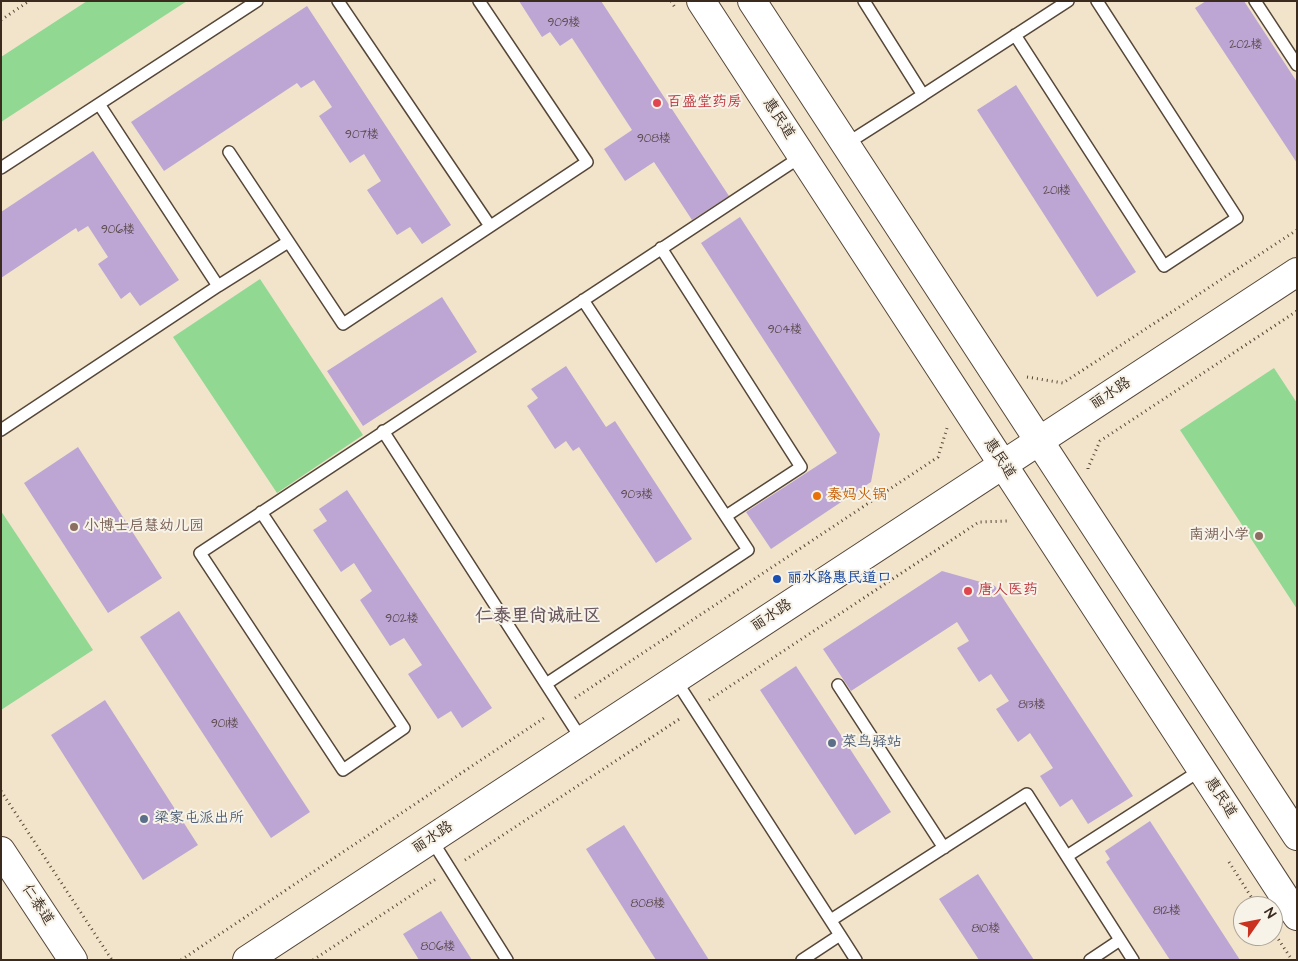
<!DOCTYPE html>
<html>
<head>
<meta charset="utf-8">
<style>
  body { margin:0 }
  #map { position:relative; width:1298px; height:961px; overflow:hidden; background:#f1e4ca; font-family:"Architects Daughter",sans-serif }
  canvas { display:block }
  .frame { position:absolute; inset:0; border:2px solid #3b2a1e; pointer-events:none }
  .north { position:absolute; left:1233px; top:896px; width:50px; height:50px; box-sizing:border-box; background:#f7f3e8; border:1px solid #aca397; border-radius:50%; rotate:57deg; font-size:14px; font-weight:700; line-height:20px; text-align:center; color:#3b2a1e }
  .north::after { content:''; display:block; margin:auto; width:18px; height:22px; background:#c8321e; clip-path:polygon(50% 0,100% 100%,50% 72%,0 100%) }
</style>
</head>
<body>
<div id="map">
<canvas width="1298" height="961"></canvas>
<div class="frame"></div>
<div class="north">N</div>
</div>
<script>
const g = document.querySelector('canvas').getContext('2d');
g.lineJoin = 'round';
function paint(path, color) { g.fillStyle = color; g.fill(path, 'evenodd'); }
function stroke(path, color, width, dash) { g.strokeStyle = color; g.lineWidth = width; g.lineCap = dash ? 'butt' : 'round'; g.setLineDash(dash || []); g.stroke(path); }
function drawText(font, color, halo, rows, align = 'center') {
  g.font = font + ' "Architects Daughter","LXGW WenKai TC",sans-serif'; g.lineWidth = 4; g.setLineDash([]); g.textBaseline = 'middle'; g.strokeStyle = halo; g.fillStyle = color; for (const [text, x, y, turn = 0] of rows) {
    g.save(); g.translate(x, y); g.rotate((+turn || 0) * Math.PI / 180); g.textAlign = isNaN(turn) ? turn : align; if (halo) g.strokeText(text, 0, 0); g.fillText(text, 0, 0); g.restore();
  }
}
const green = new Path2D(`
  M87,1h100l-186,121v-65z
  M260,279l103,156 -86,58 -104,-156z
  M1274,368l23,35v206l-117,-179z
  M1,511l92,139 -92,60z`);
const building = new Path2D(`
  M519,1h82l128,195 -37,24 -38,-58 -29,19 -21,-32 28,-19 -60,-92 -12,8 -10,-14 -8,5z
  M1206,1h38l53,81v81l-102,-155z
  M307,6l144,219 -29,19 -12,-17 -13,8 -30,-45 14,-9 -17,-27 -14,9 -31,-47 13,-9 -18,-27 -13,8 -4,-5 -133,88 -33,-49z
  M1016,85l120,187 -39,25 -120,-187z
  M93,151l86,129 -39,26 -10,-14 -9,7 -23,-35 10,-7 -20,-31 -10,6 -2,-4 -75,50v-66z
  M740,217l140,217 -9,48 -100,67 -25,-37 91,-59 -136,-210z
  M442,297l35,55 -114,74 -36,-55z
  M566,366l40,61 9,-6 77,118 -36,24 -77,-116 -6,4 -7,-10 -11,8 -28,-43 11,-8 -7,-9z
  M78,447l84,131 -54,35 -84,-130z
  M347,490l145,218 -30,20 -11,-17 -13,8 -30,-45 14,-9 -18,-27 -14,8 -30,-46 12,-9 -18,-28 -13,9 -28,-42 14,-9 -8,-12z
  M942,571l53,15 138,210 -45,28 -16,-25 -12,8 -20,-31 13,-8 -23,-35 -12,9 -22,-33 13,-8 -18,-27 -12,8 -22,-34 12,-7 -12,-19 -106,69 -28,-42z
  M179,611l131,201 -39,26 -131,-201z
  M796,666l95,146 -36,23 -95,-145z
  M105,700l93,145 -55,35 -92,-145z
  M1150,821l90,139h-70l-64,-98 4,-3 -5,-8z
  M624,825l85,135h-53l-70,-111z
  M978,874l56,86h-55l-40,-61z
  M441,911l31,49h-53l-16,-26z`);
const path = new Path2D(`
  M671,1l5,8
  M1,20l28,-19
  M1027,377l36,6 234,-153
  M1088,469v-1l12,-27 197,-130
  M575,698l363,-241 9,-29
  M709,700l270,-178 30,-1
  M1,791l111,169
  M465,860l216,-142
  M1229,862l28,44
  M1273,931l19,29
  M181,960l366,-244
  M313,960l123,-81`);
const service = new Path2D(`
  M338,1l152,225
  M1255,1l42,64
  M1015,35l149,231 73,-48 -140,-217
  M923,95l145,-94
  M99,104l119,182
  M846,144l77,-49 -59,-94
  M229,152l114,172 244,-162 -108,-161
  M1,168l256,-167
  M661,248l140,219 -75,49
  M1,430l217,-144 70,-44
  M383,431l199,309
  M261,512l143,216 -61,42 -143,-217 602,-397
  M675,679l165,256 -38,25
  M546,684l202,-134 -165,-250
  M838,685l106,163
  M431,839l76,121
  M1067,856l134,-86
  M831,920l196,-126 106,166
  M840,935l16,25
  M1090,960l30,-20`);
const tertiary = new Path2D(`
  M247,960l1050,-688`);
const secondary = new Path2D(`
  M701,1l596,915
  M752,1l545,835`);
const primary = new Path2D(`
  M1,851l72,109`);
const markers = [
  [657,103,5,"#e0444e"],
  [817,496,5,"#e8710a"],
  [74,527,5,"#8d6e63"],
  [1259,536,5,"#8d6e63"],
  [777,579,5,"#1a4fb4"],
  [968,591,5,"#e0444e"],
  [832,743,5,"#5c6f8a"],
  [144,819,5,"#5c6f8a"]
];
const numberNames = [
  ["909楼",564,23],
  ["202楼",1246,45],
  ["907楼",362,135],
  ["908楼",654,139],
  ["201楼",1057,191],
  ["906楼",118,230],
  ["904楼",785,330],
  ["903楼",637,495],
  ["902楼",402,619],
  ["813楼",1032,705],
  ["901楼",225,724],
  ["808楼",648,904],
  ["812楼",1167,911],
  ["810楼",986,929],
  ["806楼",438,947]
];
const healthNames = [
  ["百盛堂药房",667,103],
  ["唐人医药",978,591]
];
const streetNames = [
  ["惠民道",778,119,57],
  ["丽水路",1111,394,-33],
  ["惠民道",999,459,57],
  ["丽水路",772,616,-33],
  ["惠民道",1220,798,57],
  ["丽水路",433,838,-33],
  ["仁泰道",37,905,57]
];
const foodNames = [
  ["秦妈火锅",827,496]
];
const educationNames = [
  ["小博士启慧幼儿园",84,527],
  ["南湖小学",1249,536,"right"]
];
const transitNames = [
  ["丽水路惠民道口",787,579]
];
const serviceNames = [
  ["菜鸟驿站",842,743],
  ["梁家屯派出所",154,819]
];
const quarterNames = [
  ["仁泰里尚诚社区",538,617]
];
paint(green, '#91d893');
paint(building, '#bda6d4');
stroke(service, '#564638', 14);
stroke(tertiary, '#564638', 30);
stroke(secondary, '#564638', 30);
stroke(primary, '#564638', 30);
stroke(path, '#564638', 3, [1, 4]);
stroke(service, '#fff', 11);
stroke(tertiary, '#fff', 28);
stroke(secondary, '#fff', 28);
stroke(primary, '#fff', 28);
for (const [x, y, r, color] of markers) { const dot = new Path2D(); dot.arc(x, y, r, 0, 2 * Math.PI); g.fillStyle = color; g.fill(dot); stroke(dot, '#f7f3e8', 2); }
drawText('12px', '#5c494c', null, numberNames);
drawText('15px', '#be3a42', '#f7f3e8', healthNames, 'left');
drawText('15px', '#3b2a1e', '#f7f3e8', streetNames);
drawText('15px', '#c56008', '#f7f3e8', foodNames, 'left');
drawText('15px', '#785e54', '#f7f3e8', educationNames, 'left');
drawText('15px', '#164399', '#f7f3e8', transitNames, 'left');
drawText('15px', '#4e5e75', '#f7f3e8', serviceNames, 'left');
drawText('bold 18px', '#68555e', '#f7f3e8', quarterNames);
</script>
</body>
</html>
